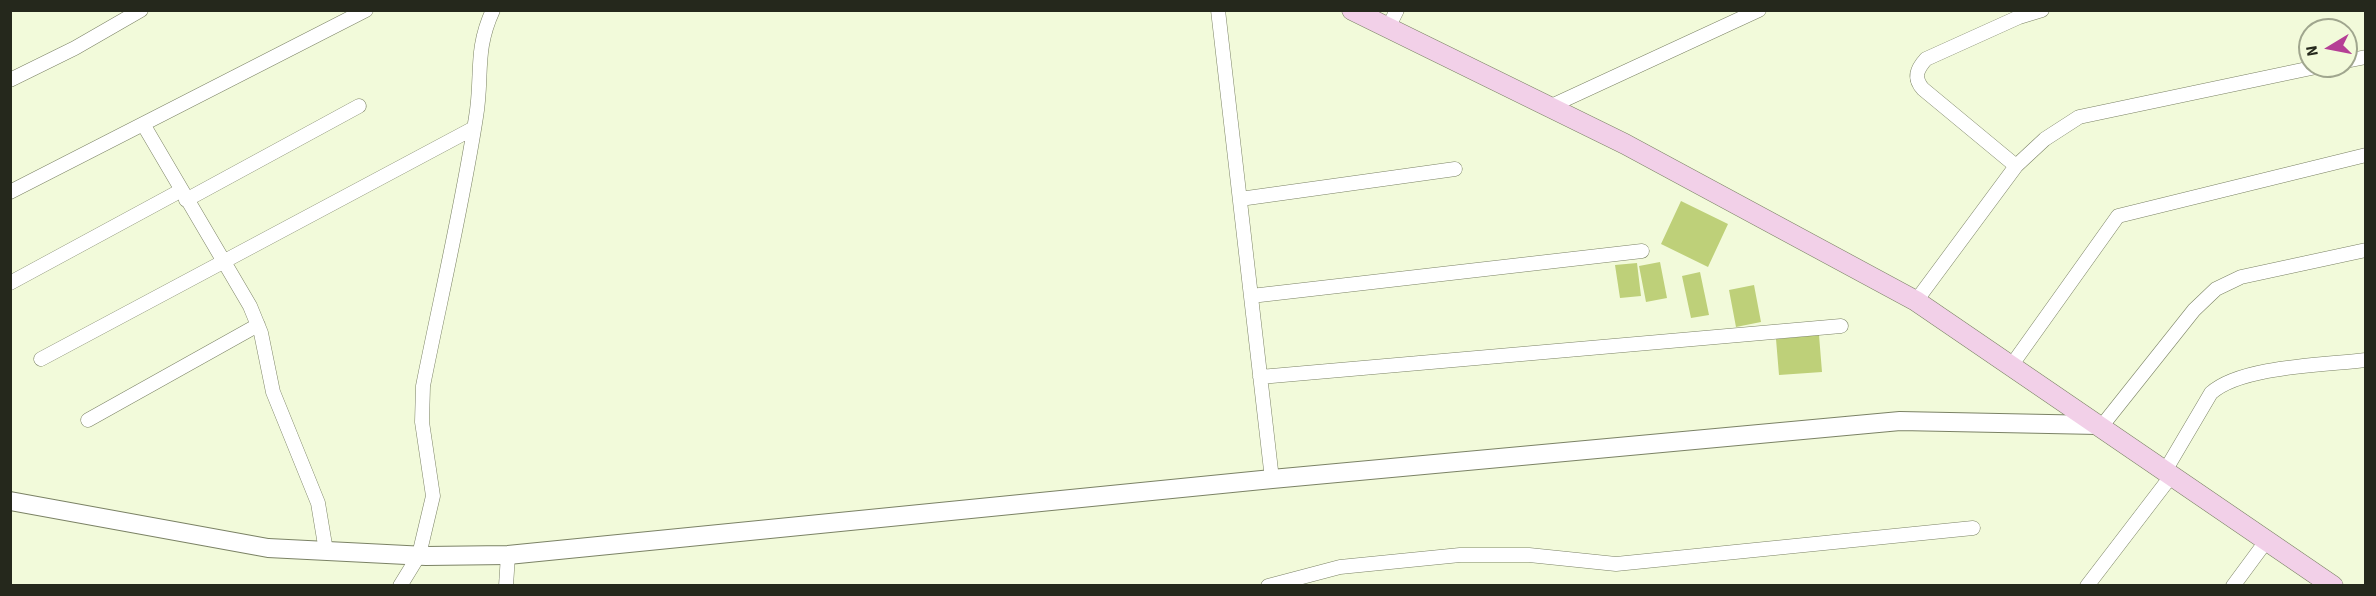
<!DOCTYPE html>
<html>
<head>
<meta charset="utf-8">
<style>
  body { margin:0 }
  #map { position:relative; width:2376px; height:596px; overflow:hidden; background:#f2fada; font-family:"Source Sans 3",sans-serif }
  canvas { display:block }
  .frame { position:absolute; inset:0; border:12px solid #25281c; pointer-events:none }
  .north { position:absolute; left:2298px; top:18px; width:60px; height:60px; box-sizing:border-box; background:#f2fada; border:2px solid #a0a68e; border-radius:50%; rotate:260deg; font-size:16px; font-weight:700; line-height:24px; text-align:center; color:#25281c }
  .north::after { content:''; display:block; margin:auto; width:21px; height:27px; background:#b53f95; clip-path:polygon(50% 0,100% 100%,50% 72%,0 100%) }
</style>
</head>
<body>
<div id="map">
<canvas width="2376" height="596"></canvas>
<div class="frame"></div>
<div class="north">N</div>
</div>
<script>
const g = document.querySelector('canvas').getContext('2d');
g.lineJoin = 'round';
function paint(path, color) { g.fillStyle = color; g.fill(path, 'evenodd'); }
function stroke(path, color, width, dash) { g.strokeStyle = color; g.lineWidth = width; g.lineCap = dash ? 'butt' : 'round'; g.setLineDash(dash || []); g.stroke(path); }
const building = new Path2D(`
  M1681,201l47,23 -20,43 -47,-23z
  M1660,262l7,36 -21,4 -7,-36z
  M1637,263l4,33 -21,2 -5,-33z
  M1700,272l9,43 -18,3 -9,-42z
  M1754,285l7,37 -25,5 -7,-37z
  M1819,335l3,37 -43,3 -3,-36z`);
const minor = new Path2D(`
  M1218,10l54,469
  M1388,28l9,-18
  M2346,61l20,-4
  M10,80l65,-32 66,-38
  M1549,107l210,-97
  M143,124l107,182 11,27 12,59 45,111 8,48
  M2016,166l-93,-77c-10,-11 -6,-20 3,-30l93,-42 23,-7
  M10,192l356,-182
  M1240,199l215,-30
  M186,200l173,-94
  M10,283l170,-92
  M1251,296l391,-45
  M1916,301l100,-135 29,-27 34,-22 242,-51
  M41,359c144,-78 289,-153 433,-231
  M2011,366l107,-150 248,-61
  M1260,377l581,-51
  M88,420l170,-95
  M2101,427l93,-117 22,-21 25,-12 125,-27
  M2165,471l46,-78c30,-27 113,-28 155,-33
  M400,586l19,-31 14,-59 -11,-74 1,-36c18,-90 39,-179 53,-269 7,-41 -2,-66 17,-107
  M506,586l2,-31
  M1268,586l72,-19 120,-12h69l87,9 357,-36
  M2087,586l85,-111
  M2233,586l34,-46`);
const tertiary = new Path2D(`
  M10,501l258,47 158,8 82,-1 764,-76 628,-58 198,4`);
const secondary = new Path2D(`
  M1352,10l273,134 291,157 417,285`);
paint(building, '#bed079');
stroke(minor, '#7b8265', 15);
stroke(tertiary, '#7b8265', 20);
stroke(secondary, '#7b8265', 21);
stroke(minor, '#fff', 14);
stroke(tertiary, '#fff', 18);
stroke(secondary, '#f2d0e8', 20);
</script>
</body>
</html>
